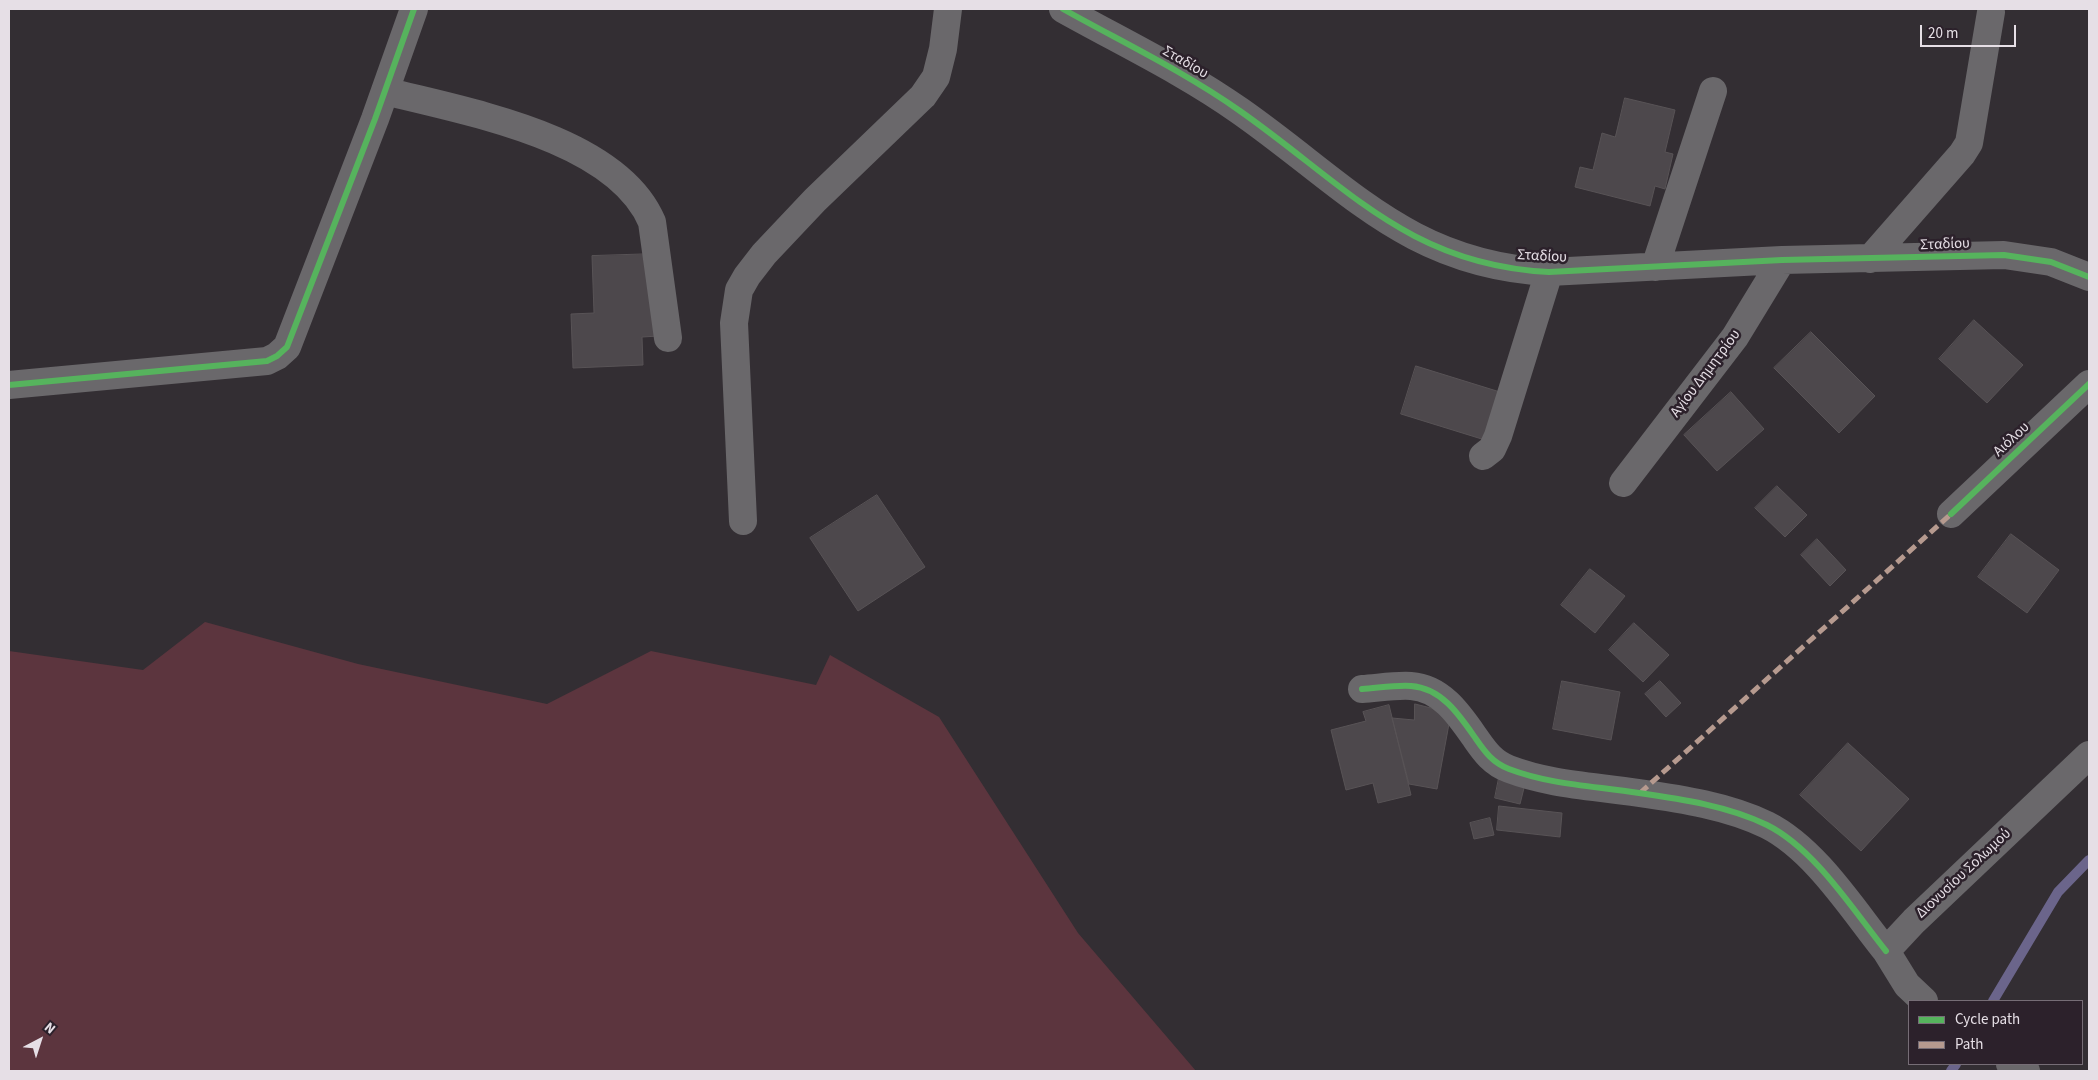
<!DOCTYPE html>
<html>
<head>
<meta charset="utf-8">
<style>
  body { margin:0 }
  #map { position:relative; width:2098px; height:1080px; overflow:hidden; background:#332e33; font-family:"Source Sans 3",sans-serif }
  canvas { display:block }
  .frame { position:absolute; inset:0; border:10px solid #e6dfe6; pointer-events:none }
  .legend { position:absolute; left:1908px; top:1000px; width:175px; height:65px; box-sizing:border-box; background:#2c212b; border:1px solid #766d76; margin:0; padding:6px 9px; list-style:none; font-size:15px; color:#e6dfe6 }
  .legend li { display:flex; align-items:center; gap:10px; height:25px }
  .legend b { width:25px; border:1px solid #766d76 }
  .north { position:absolute; left:15px; top:1015px; width:50px; height:50px; -webkit-text-stroke:4px #2c212b; paint-order:stroke; rotate:40deg; font-size:14px; font-weight:700; line-height:20px; text-align:center; color:#e6dfe6 }
  .north::after { content:''; display:block; margin:auto; width:18px; height:22px; background:#e6dfe6; clip-path:polygon(50% 0,100% 100%,50% 72%,0 100%) }
  .scale { position:absolute; left:1920px; top:25px; width:96px; height:22px; box-sizing:border-box; border:2px solid #e6dfe6; border-top:0; padding-left:6px; font-size:15px; line-height:18px; white-space:nowrap; color:#e6dfe6; -webkit-text-stroke:4px #2c212b; paint-order:stroke }
</style>
</head>
<body>
<div id="map">
<canvas width="2098" height="1080"></canvas>
<div class="frame"></div>
<ul class="legend">
<li><b style="height:6px;background:#56b35d"></b>Cycle path</li>
<li><b style="height:6px;background:#b69a8f"></b>Path</li>
</ul>
<div class="north">N</div>
<div class="scale">20 m</div>
</div>
<script>
const g = document.querySelector('canvas').getContext('2d');
g.lineJoin = 'round';
function paint(path, color) { g.fillStyle = color; g.fill(path, 'evenodd'); }
function stroke(path, color, width, dash) { g.strokeStyle = color; g.lineWidth = width; g.lineCap = dash ? 'butt' : 'round'; g.setLineDash(dash || []); g.stroke(path); }
function drawText(font, color, halo, rows, align = 'center') {
  g.font = font + ' "Source Sans 3",sans-serif'; g.lineWidth = 5; g.setLineDash([]); g.textBaseline = 'middle'; g.strokeStyle = halo; g.fillStyle = color; for (const [text, x, y, turn = 0] of rows) {
    g.save(); g.translate(x, y); g.rotate((+turn || 0) * Math.PI / 180); g.textAlign = isNaN(turn) ? turn : align; if (halo) g.strokeText(text, 0, 0); g.fillText(text, 0, 0); g.restore();
  }
}
const green = new Path2D(`
  M205,622l153,42 189,40 104,-53 165,34 14,-30 109,62 139,216 118,138h-1187v-420l134,19z`);
const stream = new Path2D(`
  M1993,1001l65,-109 31,-32
  M1951,1071l5,-7`);
const building = new Path2D(`
  M1625,98l50,12 -10,42 8,2 -8,35 -10,-3 -5,20 -75,-19 5,-20 13,3 9,-37 13,4z
  M655,254l4,82 -17,1 1,28 -70,3 -2,-54 23,-1 -2,-57z
  M1974,320l49,45 -36,38 -48,-44z
  M1811,332l64,64 -36,37 -65,-65z
  M1416,366l84,26 -15,48 -84,-26z
  M1731,392l33,37 -47,42 -33,-36z
  M1777,486l30,29 -22,22 -30,-29z
  M877,495l48,72 -67,44 -48,-73z
  M2011,534l48,36 -32,43 -49,-36z
  M1817,539l29,31 -16,16 -29,-31z
  M1590,569l35,27 -30,37 -34,-28z
  M1634,623l35,32 -26,27 -34,-32z
  M1562,681l58,11 -9,48 -58,-11z
  M1660,681l21,22 -15,14 -21,-23z
  M1415,704l36,9 -14,76 -28,-5 -17,-66 22,2z
  M1389,705l22,90 -33,8 -5,-20 -27,7 -15,-60 35,-9 -3,-9z
  M1848,743l61,56 -48,52 -61,-56z
  M1500,773l26,7 -6,24 -25,-6z
  M1499,806l63,7 -2,24 -63,-7z
  M1490,818l4,17 -20,4 -4,-16z`);
const minor = new Path2D(`
  M1063,9c59,33 122,63 177,102 107,75 169,154 309,161l233,-12 222,-5 47,7 38,15
  M385,91c81,21 231,46 267,131l16,116
  M1870,259l92,-105 7,-11 22,-131
  M1655,267l58,-176
  M9,385l258,-24 10,-5 10,-9 88,-228 39,-110
  M1483,456l9,-7 6,-13 51,-164
  M1623,483l112,-146 47,-77
  M1951,514l138,-130
  M743,521l-9,-198 5,-33 8,-14 17,-22 51,-54 108,-104 13,-19 7,-28 5,-40
  M1362,689c16,-1 33,-4 49,-3 31,2 49,30 65,53 9,13 17,24 33,30 42,16 86,17 130,24 42,6 89,13 128,32 48,24 86,85 119,126
  M1924,1001l-17,-16 -21,-34 28,-30 175,-166
  M2010,1064l16,7`);
const quiet = new Path2D(`
  M1640,793l311,-279`);
const cycleway = new Path2D(`
  M1063,9c59,33 122,63 177,102 107,75 169,154 309,161l233,-12 222,-5 47,7 38,15
  M9,385l258,-24 10,-5 10,-9 88,-228 39,-110
  M1951,514l138,-130
  M1362,689c16,-1 33,-4 49,-3 31,2 49,30 65,53 9,13 17,24 33,30 42,16 86,17 130,24 42,6 89,13 128,32 48,24 86,85 119,126`);
const streetNames = [
  ["Σταδίου",1185,63,30],
  ["Σταδίου",1945,245,-2],
  ["Σταδίου",1542,257,3],
  ["Αγίου Δημητρίου",1706,374,-53],
  ["Αιόλου",2012,440,-43],
  ["Διονυσίου Σολωμού",1964,874,-43]
];
paint(green, '#5c353e');
stroke(stream, '#6b658b', 10);
paint(building, '#4d484c');
stroke(building, '#585356', 1);
stroke(minor, '#6a686b', 28);
stroke(quiet, '#b69a8f', 5, [10, 5]);
stroke(cycleway, '#56b35d', 6);
drawText('15px', '#e6dfe6', '#2c212b', streetNames);
</script>
</body>
</html>
